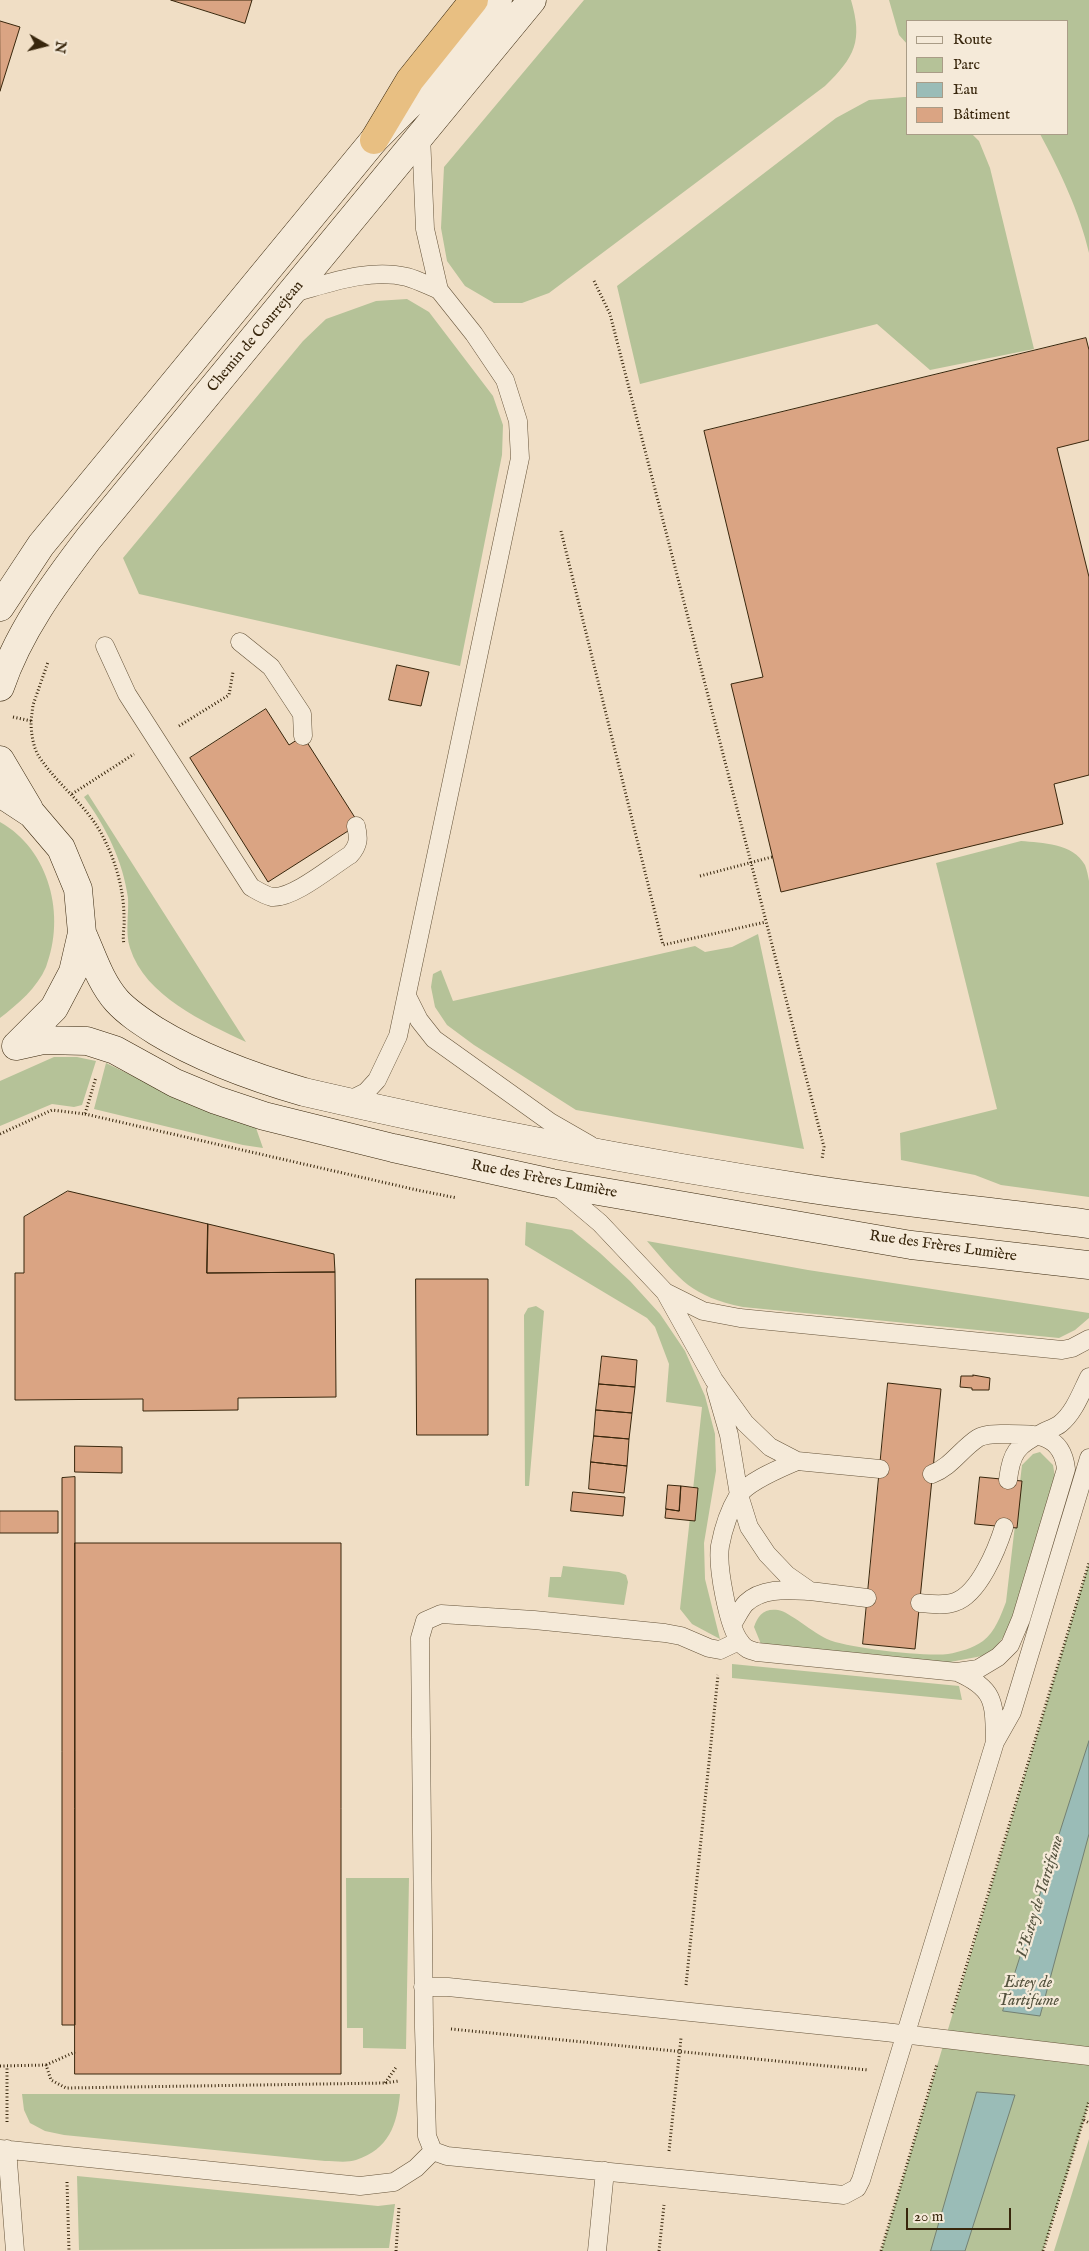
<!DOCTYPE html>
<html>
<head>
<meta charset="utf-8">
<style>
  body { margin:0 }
  #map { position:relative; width:1089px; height:2251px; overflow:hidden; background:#f0dec5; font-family:"IM FELL English",serif }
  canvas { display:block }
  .legend { position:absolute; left:906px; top:20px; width:162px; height:115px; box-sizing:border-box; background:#f5ead9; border:1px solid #a99c87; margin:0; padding:6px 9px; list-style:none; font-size:15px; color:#38260c }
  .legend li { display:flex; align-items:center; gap:10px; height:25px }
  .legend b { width:25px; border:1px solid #a99c87 }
  .north { position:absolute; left:20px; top:20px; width:50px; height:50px; -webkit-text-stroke:4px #f5ead9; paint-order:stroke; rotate:98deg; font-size:14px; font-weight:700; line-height:20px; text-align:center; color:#38260c }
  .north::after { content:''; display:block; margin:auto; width:18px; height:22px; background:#38260c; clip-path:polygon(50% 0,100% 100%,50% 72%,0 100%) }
  .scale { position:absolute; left:906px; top:2208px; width:105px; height:22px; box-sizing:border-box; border:2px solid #38260c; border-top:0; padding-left:6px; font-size:15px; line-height:18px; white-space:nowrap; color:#38260c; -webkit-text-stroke:4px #f5ead9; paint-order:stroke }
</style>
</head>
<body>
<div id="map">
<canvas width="1089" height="2251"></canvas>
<ul class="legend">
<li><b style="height:6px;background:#f5ead9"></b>Route</li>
<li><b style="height:14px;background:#b5c298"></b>Parc</li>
<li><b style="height:14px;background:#9abcb7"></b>Eau</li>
<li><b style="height:14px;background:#daa483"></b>Bâtiment</li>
</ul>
<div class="north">N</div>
<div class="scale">20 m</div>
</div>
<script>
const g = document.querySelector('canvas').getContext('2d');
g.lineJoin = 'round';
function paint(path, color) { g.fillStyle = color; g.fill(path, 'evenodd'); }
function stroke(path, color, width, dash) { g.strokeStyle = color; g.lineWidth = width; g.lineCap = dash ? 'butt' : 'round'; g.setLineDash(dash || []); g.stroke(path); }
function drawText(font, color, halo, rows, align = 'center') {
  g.font = font + ' "IM FELL English",serif'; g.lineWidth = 4.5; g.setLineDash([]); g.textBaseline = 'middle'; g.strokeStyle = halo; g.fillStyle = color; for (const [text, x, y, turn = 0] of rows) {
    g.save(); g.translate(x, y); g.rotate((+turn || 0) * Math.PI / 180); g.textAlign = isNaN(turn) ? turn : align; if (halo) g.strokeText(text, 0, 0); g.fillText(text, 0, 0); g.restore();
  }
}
const green = new Path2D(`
  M584,0h267c12,41 4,57 -26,86l-276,207 -27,10h-28l-29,-17 -18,-25 -6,-33 3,-61z
  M889,0h200v253c-9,-40 -30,-84 -49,-119h28v-113h-160v24l-9,-10z
  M904,97h4v37h64l7,7 11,27 44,181 -104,21 -53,-46 -237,60 -23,-98 219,-168 33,-18z
  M407,299l22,13 64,84 10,29 -1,30 -42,211 -321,-72 -16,-36 180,-217 23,-22 50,-18z
  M88,794l158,248c-42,-20 -101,-46 -116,-94 -5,-15 -1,-34 -2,-50 -5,-37 -22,-71 -44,-101z
  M0,822c50,28 66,94 46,145 -9,21 -28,37 -46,51z
  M1021,841c21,2 52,2 64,24 2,5 3,11 4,16v316l-88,-12 -26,-10 -74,-15 -1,-27 97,-24 -61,-246z
  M758,934l46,215 -228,-39 -102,-65 -27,-20 -12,-18 -4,-20 2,-13 8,-4 12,31 242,-55 10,6 27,-5z
  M54,1057h23l19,4 -14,44 -8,2 -22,-3 -52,22v-45z
  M106,1063l70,34 80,31 7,20 -20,-3 -149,-36z
  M526,1222l46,8 28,23 30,28 30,33 25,37 20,45 10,38 1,37 -12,72 1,36 15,60 -28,-15 -12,-15 22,-202 -36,-5 3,-38 -14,-37 -8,-9 -122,-73z
  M647,1241l161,29 281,43v5l-14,12 -16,8 -316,-31c-52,-11 -62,-26 -96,-66z
  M536,1306l8,5 -15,175h-4l-1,-171 4,-7z
  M1040,1452l13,13 2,12 -40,134 -10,24 -12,15 -11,6 -37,7 -184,-19 -7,-17c4,-12 10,-19 24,-17 10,1 37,24 49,29 19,9 99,18 121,15 12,-2 25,-6 35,-13 12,-9 18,-26 23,-39l16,-137 11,-11z
  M1089,1563v538l-5,19 -41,131h-162z
  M563,1566l56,6 7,3 2,7 -4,23 -76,-8 2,-20h11z
  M732,1664l227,22 3,14 -230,-22z
  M346,1878h63l-3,171 -43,-1v-20h-16z
  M22,2094h378c-3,31 -11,55 -44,66 -9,3 -22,1 -31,1l-261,-26 -19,-4 -15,-8 -6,-13z
  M1089,2139v112h-35z
  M77,2176l301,30 17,-2 -6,44 -310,2z`);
const water = new Path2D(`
  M1089,1741v93l-49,182 -37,-5z
  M977,2092l38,3 -50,156h-34z`);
const building = new Path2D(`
  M171,0h81l-7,23z
  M0,21l20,6 -20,64z
  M1086,338l3,12v90l-32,8 32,129v198l-35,9 9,40 -282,68 -50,-208 32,-7 -59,-246z
  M397,665l32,7 -8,34 -32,-6z
  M266,709l23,36 14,-9 56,88 -91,58 -78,-124z
  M68,1191l140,33 -1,49 128,-1 1,125 -98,1v12l-95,1v-12l-128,1v-127h9v-56z
  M208,1224l126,30 1,18 -128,1z
  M416,1279h72v156h-71z
  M602,1356l35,4 -2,27 -36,-3z
  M973,1375l17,3 -1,12h-17v-2l-12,-1 1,-11h12z
  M888,1383l53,6 -26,260 -52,-5z
  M599,1384l36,3 -3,26 -36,-3z
  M596,1410l36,3 -3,26 -35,-3z
  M594,1436l35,3 -2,27 -36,-4z
  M75,1446l47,1v26l-47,-1z
  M591,1462l36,4 -3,27 -35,-4z
  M75,1477v548h-13v-547z
  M980,1477l42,4 -5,47 -42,-4z
  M668,1485l13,1 -2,25 -13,-2z
  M681,1486l17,2 -3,33 -30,-3 1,-9 13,2z
  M573,1492l52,5 -2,19 -52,-5z
  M0,1511h58v22h-58z
  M75,1543h266v531h-266z`);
const path = new Path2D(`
  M594,281l16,33 214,833 -2,12
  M561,531l102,414 103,-23
  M13,717l18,4c0,12 2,27 9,37 20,30 51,50 66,85 11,22 18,50 18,74 1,9 -2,18 0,27
  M31,721l2,-16 15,-43
  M179,726l50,-31 4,-23
  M72,794l62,-40
  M700,876l72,-19
  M85,1114l332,76 40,8
  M0,1134l52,-24 33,4 11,-37
  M686,1985l32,-310
  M952,2013l137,-450
  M451,2029l417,41
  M46,2065l29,-13
  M0,2066l46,-1 5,15 15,8 319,-5 14,-2
  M385,2083l12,-17
  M1084,2120l5,3
  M7,2122v-56
  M669,2151l12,-113
  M67,2182l2,69
  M396,2251l3,-44
  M659,2251l5,-46
  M881,2251l56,-187
  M1043,2251l46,-150`);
const lane = new Path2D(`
  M293,293c37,-10 76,-25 114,-16 11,3 22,9 32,13
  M240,642l31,25 31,47 1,22
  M105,646l22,48 124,193c7,4 13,8 21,10 21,2 60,-31 78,-42 9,-10 9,-17 6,-29
  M407,996l12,24 15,19 116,83 40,23
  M346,1102l20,-10 11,-12 21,-44 122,-578 -2,-37 -13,-41 -31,-46 -35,-44 -14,-61 -4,-94
  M555,1185l45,38 65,69 49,88 31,43 25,24 27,14 83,8
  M665,1292l38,19 37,7 322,32 10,-2 17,-9
  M716,1390l13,45 10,60 10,32 18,27 20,21 23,16 57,7
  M797,1461c-16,7 -49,20 -59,35 -9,15 -15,34 -18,50 -3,20 8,82 21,97 4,6 9,7 16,9l200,20c39,17 37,31 38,70
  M932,1474c19,-7 29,-25 46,-36 9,-5 20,-4 30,-4 29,0 54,0 58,35l-45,150 -11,26 -12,12 -20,12 -21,3
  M1008,1480c3,-27 9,-35 34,-47 5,-3 13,-5 18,-9 14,-11 21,-31 29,-47
  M920,1603c11,1 24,3 35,-1 24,-8 42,-53 49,-75
  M733,1623c4,-6 8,-15 13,-20 17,-16 43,-13 64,-12
  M739,1641l-19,9 -11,-2 -28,-12 -16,-3 -131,-13 -93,-6 -16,7 -5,17 4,390 3,108 6,15 14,5 397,39 13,-7 4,-8 134,-438 17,-30 77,-254
  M423,1987h25l437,45 204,24
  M0,2149l360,37 34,-4 22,-14 17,-17
  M7,2149l8,102
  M597,2251l8,-80`);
const secondary = new Path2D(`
  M0,607l41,-62 333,-405 49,-49 75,-91
  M0,687c19,-56 54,-103 89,-149l443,-538
  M0,760l29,49
  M0,793l32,21 29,34 17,41 4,44 -9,39 -19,36 -38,38
  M82,933c10,22 18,49 35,68 11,12 25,21 39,30 46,28 96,46 148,61 168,39 337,71 507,97 92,14 185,23 278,35
  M16,1046l27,-6 44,1 28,9 60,33 41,17 48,16 129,32 159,35 359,62 178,20`);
const highway = new Path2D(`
  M374,140l36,-60 64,-80`);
const streetNames = [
  ["Chemin de Courrejean",256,337,-50],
  ["Rue des Frères Lumière",544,1180,11],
  ["Rue des Frères Lumière",943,1247,8]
];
const waterNames = [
  ["L'Estey de Tartifume",1041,1897,-73],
  ["Estey de",1028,1984],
  ["Tartifume",1028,2002]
];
paint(green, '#b5c298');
paint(water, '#9abcb7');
stroke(water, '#738073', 1);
paint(building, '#daa483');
stroke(building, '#38260c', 1);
stroke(lane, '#66543a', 19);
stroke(secondary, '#38260c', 29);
stroke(highway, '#38260c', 29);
stroke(path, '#38260c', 3, [1, 2.5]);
stroke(lane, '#f5ead9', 18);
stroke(secondary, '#f5ead9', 28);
stroke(highway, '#e8bf82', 28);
drawText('15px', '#38260c', '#f5ead9', streetNames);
drawText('italic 16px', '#55533f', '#f5ead9', waterNames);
</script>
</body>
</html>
